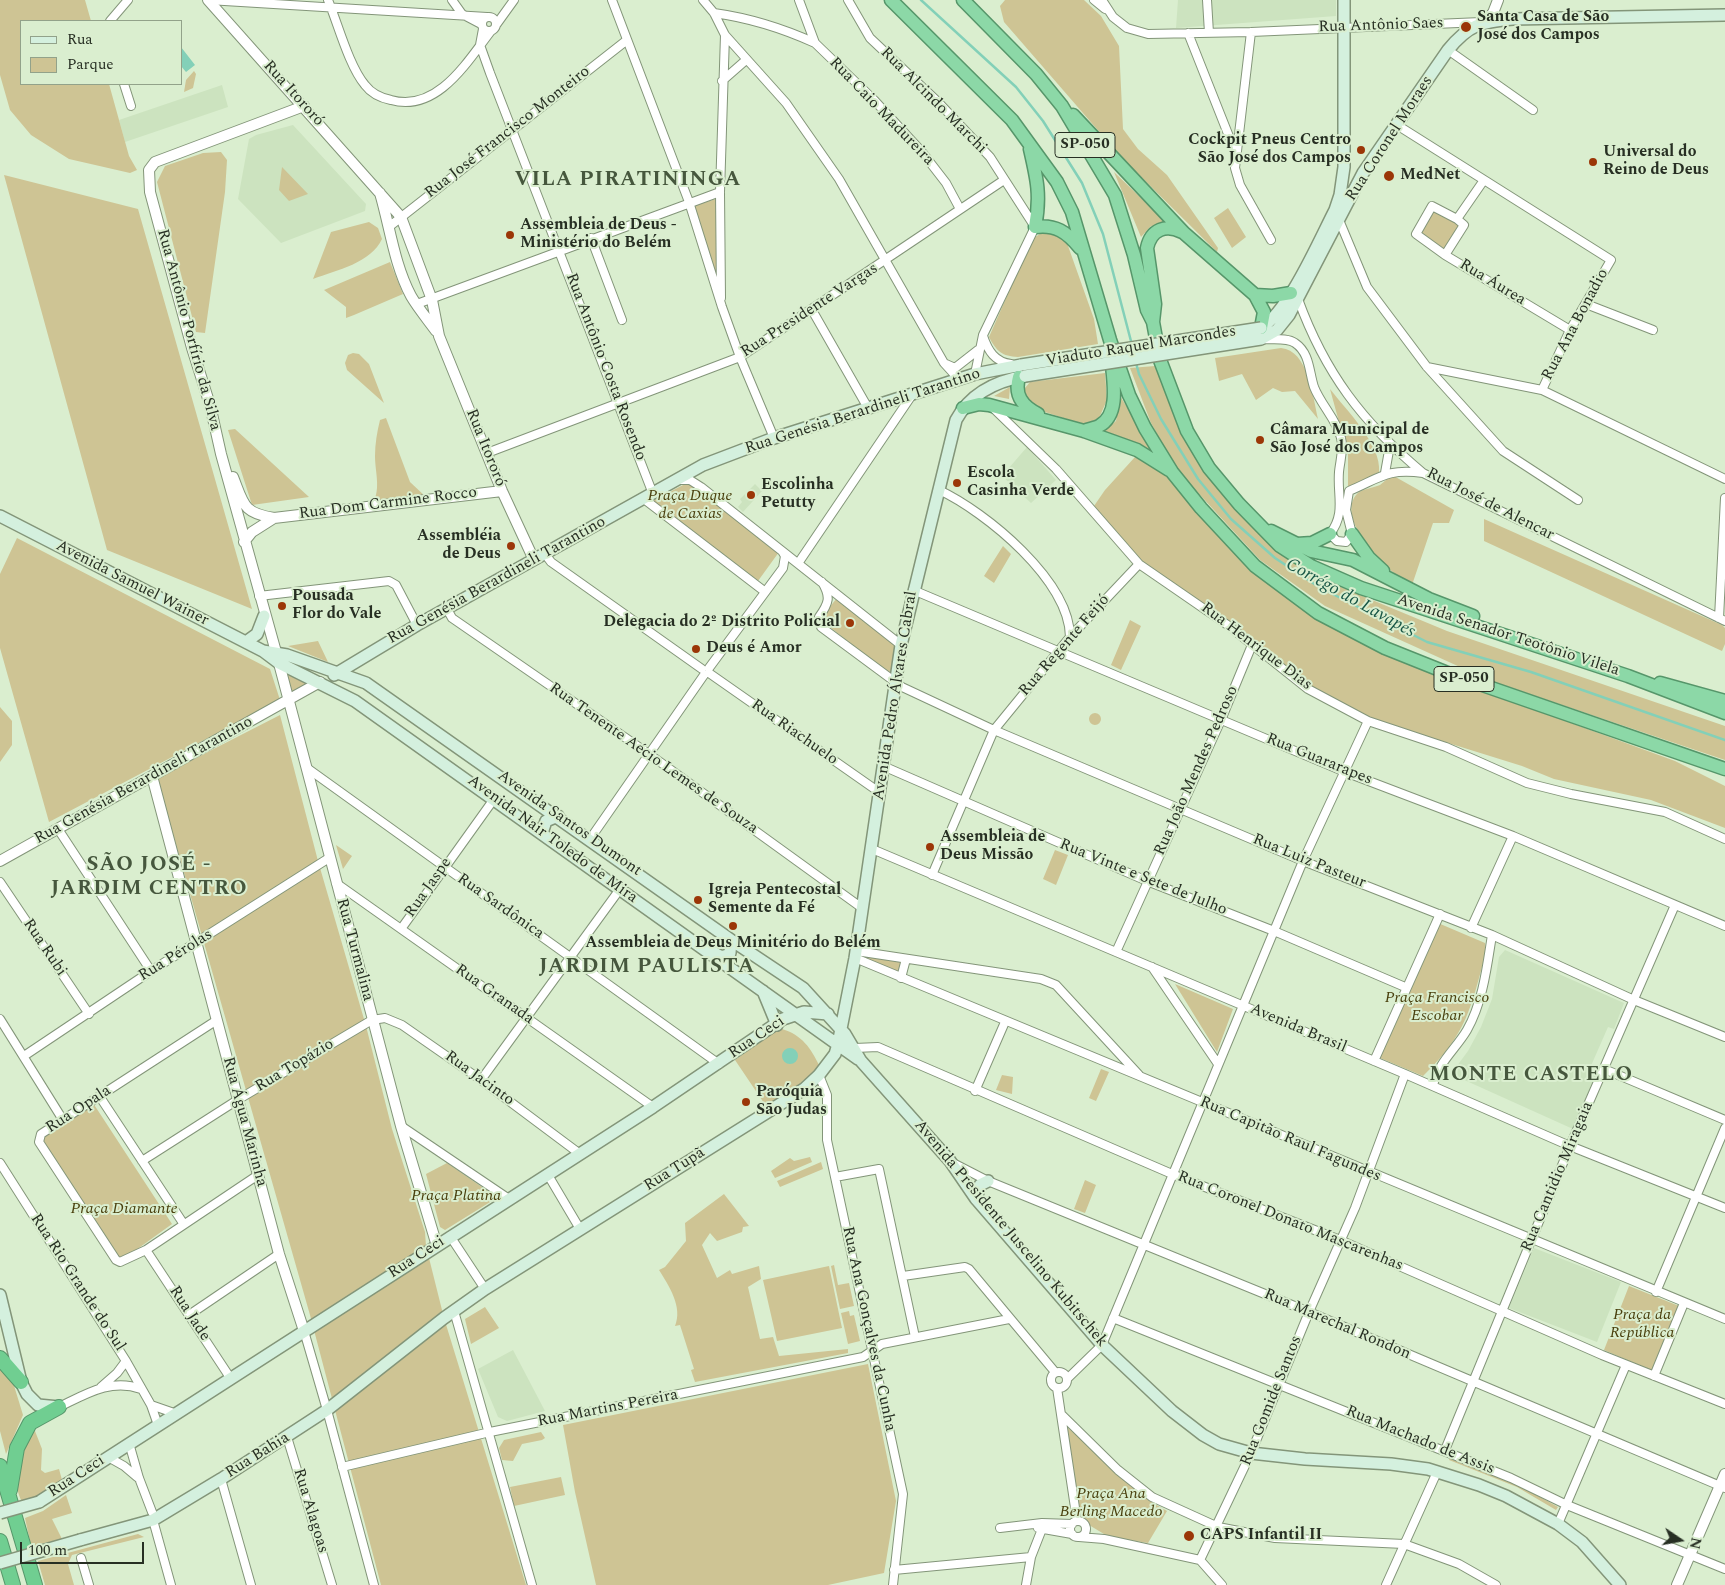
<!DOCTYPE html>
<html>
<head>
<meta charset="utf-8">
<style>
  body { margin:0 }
  #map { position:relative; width:1725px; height:1585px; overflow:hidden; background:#daeecf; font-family:Spectral,serif }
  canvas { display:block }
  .legend { position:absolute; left:20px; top:20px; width:162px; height:65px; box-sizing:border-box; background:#daeecf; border:1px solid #92a28a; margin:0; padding:6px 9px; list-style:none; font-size:15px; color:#272f23 }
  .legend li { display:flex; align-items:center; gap:10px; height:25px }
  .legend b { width:25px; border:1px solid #92a28a }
  .north { position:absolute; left:1655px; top:1515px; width:50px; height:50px; -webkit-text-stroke:4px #daeecf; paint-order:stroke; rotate:102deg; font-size:14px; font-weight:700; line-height:20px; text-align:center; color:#272f23 }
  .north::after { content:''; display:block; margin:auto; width:18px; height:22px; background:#272f23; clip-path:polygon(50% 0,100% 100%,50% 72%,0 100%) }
  .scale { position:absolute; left:20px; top:1542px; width:124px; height:22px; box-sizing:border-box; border:2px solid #272f23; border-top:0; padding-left:6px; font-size:15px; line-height:18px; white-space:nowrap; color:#272f23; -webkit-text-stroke:4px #daeecf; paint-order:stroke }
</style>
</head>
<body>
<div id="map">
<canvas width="1725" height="1585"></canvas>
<ul class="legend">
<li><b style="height:6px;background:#d4f0de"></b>Rua</li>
<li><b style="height:14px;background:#cec494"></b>Parque</li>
</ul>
<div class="north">N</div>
<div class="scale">100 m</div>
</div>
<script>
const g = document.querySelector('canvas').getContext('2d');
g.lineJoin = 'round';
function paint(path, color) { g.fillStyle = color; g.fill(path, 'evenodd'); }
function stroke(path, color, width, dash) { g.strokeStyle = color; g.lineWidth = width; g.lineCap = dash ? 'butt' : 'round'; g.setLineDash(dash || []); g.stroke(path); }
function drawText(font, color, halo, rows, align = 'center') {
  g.font = font + ' Spectral,serif'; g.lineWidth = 4; g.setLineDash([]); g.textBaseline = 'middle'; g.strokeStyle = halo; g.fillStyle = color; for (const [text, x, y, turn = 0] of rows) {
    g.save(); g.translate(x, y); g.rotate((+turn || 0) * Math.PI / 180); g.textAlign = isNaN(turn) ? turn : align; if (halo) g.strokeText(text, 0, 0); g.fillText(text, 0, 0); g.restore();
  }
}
const built = new Path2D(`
  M1178,0h158v16l-160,12z
  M222,85l6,22 -103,35 -6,-22z
  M293,125l73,79 -1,7 -84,32 -43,-44 11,-60 7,-4z
  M1027,447l29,33 -25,23 -29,-27z
  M755,484l7,7 -19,21 -5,-5 4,-5 -2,-3z
  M1505,950l119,53 -10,26 -6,-2 -18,41 7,4 -24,57 -122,-55 17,-23 13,-24 11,-28 7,-42z
  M1534,1248l87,34 -24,60 -88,-34z
  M513,1350l32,61 -38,10 -9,-4 -20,-48z`);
const green = new Path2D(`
  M0,0h85l6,21h-70v63h88l20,72 8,14 -7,3 -61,-14 -38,-24 -21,-25 -10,-35z
  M1005,0h79l17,16 18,30 4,83 15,20 29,26 51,73 -1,4 -95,-94 -118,-136 -4,-16z
  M194,71l2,3 -3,14 -9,4 2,-12z
  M221,152l6,8 -2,32 -20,141 -9,-1 -39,-150 8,-16 38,-13z
  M282,167l26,27 -19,7 -10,-11z
  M1114,172l57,55 -20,-1 -10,11z
  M4,175l134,34 114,400 -145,-59z
  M716,199l3,90 -29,-82z
  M1228,208l18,29 -14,11 -18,-30z
  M1433,209l27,16 -15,24 -26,-16z
  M369,222l9,6 4,11c-11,24 -45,31 -69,40l18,-47z
  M1043,232l12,1 12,10 27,76 4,25 -80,13c-16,-1 -21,-5 -29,-20l43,-98z
  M390,262l13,32 -49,21 -8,3v-11l-22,-17z
  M1281,348c27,2 32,49 37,71l-23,-28 -13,1 -9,-4 -17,12 -14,-26 -23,7 -4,-23z
  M353,353l6,1 10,10 15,39 -37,-33 -2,-7 3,-8z
  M1155,366l29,74 52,68 69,61 31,16 111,46 278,95v34l-234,-79 -166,-75 -65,-46 -83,-90 -26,-47 -21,-55z
  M1105,373l2,27 -8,18 -14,7 -40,-13 -21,-12 1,-12 5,-6z
  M1010,387l-1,12 -15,-3z
  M1330,389c16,21 52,56 49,83l-31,16v-33z
  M1120,396l35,56 -54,-19 15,-12z
  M386,418l24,64 16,15 -53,6c8,-15 2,-31 2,-47 0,-12 2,-24 5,-36z
  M235,429l74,68 -57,8 -24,-75z
  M1135,457l30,16 31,39 55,57 67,46 163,75 194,71 50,25v42l-74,-28 -97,-21 -32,-13 -154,-48 -58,-32 -170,-125 -46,-55 11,-16z
  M1392,475l62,35 -5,13h-16l-21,62c-22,-10 -77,-64 -56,-90 4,-6 17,-7 24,-10 4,-3 8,-7 12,-10z
  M689,482l90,70 -21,29 -106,-80z
  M1484,519l238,106 3,3v16l-3,7 -238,-110z
  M17,538l253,131 10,31 -231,122 -49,-174v-74z
  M1003,546l8,8 -17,29 -10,-7z
  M837,598l61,49 -6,24 -5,2 -67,-54z
  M1130,620l11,6 -20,44 -10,-5z
  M318,641l10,21 -40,-16z
  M283,667l30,16 -21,11z
  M0,707l12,14v24l-12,17z
  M1089 719a6 6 0 1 1 12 0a6 6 0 1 1-12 0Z
  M280,715l38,146 48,165 26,103 33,103 1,14 18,72 82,267h-145l-71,-270 -153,-537z
  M336,845l16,11 -9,13z
  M1055,850l13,5 -12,30 -13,-6z
  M1438,923l47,20 1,9c-15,55 -19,82 -63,124l-43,-18z
  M863,955l37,6 2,2 -3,9 -37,-13z
  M1175,984l58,25 -16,43z
  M782,1029c20,6 29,19 38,38l-8,9 -44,33 -33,-49 41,-30z
  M1101,1069l8,3 -13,29 -7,-3z
  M1002,1075l11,2 -1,17 -16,-4z
  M93,1103l79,121 -54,39 -76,-125z
  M810,1157l2,5 -37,16 -4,-7 19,-13 4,3z
  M821,1162l2,7 -43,18 -3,-6z
  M447,1163l48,33v3l-50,31 -5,-3 -14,-53z
  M1085,1180l11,5 -11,28 -11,-4z
  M724,1194l25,32 -6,1 -1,5 -25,9 -7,-8 -8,12 15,33 13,-8 2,4 27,-8 2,13 -13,8 12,52 13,-2 6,19 69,-7v4l-153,29 -4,-12 3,-1 -14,-44 -5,1c8,-19 -6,-40 -16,-56l6,-3 21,-26 -1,-18z
  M834,1265l4,20 11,-2 5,23 -14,3 -9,-43z
  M829,1266l13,62 -65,13 -14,-61z
  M1629,1286l50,20 -27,65 -48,-21z
  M485,1307l14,21 -28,16 -6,-25z
  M849,1311l1,5 4,-1 6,26 -12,3 -7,-31z
  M868,1364l28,137 -12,72 -56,12h-232l-21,-93 -12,-67z
  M0,1366l12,13 11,36 -17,39 -6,-23z
  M1066,1426l82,74 19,11 -19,32 -39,-6 -30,-18z
  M35,1431l7,18 -1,21 4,3 14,-4 3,11 -28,18 -12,4c-12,-24 -1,-45 6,-69z
  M541,1432l4,6 -3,2 -20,4 -9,17 -11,-1 -3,-12 5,-8z
  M1450,1457l70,29 38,21 -2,3 -39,-23 -68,-27z
  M561,1477l4,18 -51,11 -4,-19z
  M66,1495l6,18 -20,6 10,20 -31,7 -6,-28 18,-7z
  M138,1534l6,3 -72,18 -4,9 6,21h-29l-7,-24z`);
const water = new Path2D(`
  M181,47l14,18 -9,7 -5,-6z
  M782 1056a8 8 0 1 1 16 0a8 8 0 1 1-16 0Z`);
const stream = new Path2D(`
  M921,0l95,87 27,34 39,62 21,51 29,111
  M1136,363l3,11 22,45 37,60 33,40 44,39 44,29 108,55 104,30 194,68`);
const minor = new Path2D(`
  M208,0l279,17
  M328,0c10,24 21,66 37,85 6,8 16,13 26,15 46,13 76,-38 100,-69
  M452,0l10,14 19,10
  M612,0l77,202 33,105 18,50 34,81
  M703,0l11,13 11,22 61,68 53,76 105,184 10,11 8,4
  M799,0l16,43 59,57 48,52 24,31 14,26
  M848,0l22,38 69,65 51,54 45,70 -52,108 -8,39
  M1094,0l11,9
  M1102,0l11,17 14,11 21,6 103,-2 230,-10
  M1207,0l2,33
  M714,13c36,5 68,15 101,30
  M482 24a7 7 0 1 1 14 0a7 7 0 1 1-14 0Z
  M110,21l18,-21
  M496,25l18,-25
  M483,29l-3,16 10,28 163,421
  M1251,32l-16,136 5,17 31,55
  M1188,33l48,121
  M1448,50l85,60
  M722,81l24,-21
  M124,84l7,22
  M1397,125l214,135 -41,70 -28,60
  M1457,219l-25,-13 -16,28 29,21 125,75
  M1339,220l28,67 60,80 76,84 75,49
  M390,226l237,-186
  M591,238l31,82
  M1445,255l19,-30 -7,-6 27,-39
  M721,298l-1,-106 5,-157
  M1298,299c27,74 64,123 125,174l302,148
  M417,304l303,-112
  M1586,304l67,26
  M812,310l56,98
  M983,336c5,15 12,26 28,28
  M1261,339c10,1 26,-2 34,4 15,10 14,29 19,44 7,18 23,33 27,51 3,11 -1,23 -2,34 -2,24 7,41 -9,62l7,7 9,1 6,-8 -6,-24 3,-19c31,-13 38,-23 74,-18
  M946,364l9,4 23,-18
  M1427,367l115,23 183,89
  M993,408l63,61 83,95 90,62 79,63 60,32 78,26 81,36 44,11 94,18 60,27
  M487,453l253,-96 264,-177
  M1385,473l5,-28
  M679,480h11l11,7 200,158
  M939,490c47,22 131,91 131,147
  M644,499l120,92
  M545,554l6,8 151,107
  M799,562l113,-167
  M822,582c9,15 7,21 -3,35l2,10 81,60 92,43 309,131 189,74 142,65 91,37
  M913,590l432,182 168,64 212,90
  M259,596l130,-15 7,4 21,40
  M447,609l5,9 197,136 213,154
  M1719,618l6,-120
  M709,668l74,-100 2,-12 -3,-5
  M709,673l170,119
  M883,766l264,115 127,50 131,56
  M307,768l412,296
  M58,829l93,142
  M590,839l114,-164
  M872,849l533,225 165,72 155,62
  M932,875l62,-145 76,-93 69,-73
  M0,882l89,132
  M336,883l317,224
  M1471,928l42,-92
  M401,929l93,-130
  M856,951l185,28 15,6 83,90
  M1116,952l105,-232 31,-75
  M855,958l870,361
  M1152,967l66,97
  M901,978l5,-19
  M0,1019l63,101
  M217,1020l-176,114 -2,8 77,118 4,2 26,-12 112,-75
  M855,1048l23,-1 294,127 168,66 262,115 123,49
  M24,1056l127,-85 178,-113
  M1374,1061l66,-147
  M1604,1069l121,51
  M819,1075l8,20v45l8,37 68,317 -10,91
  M481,1080l139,-191
  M1433,1086c5,-24 23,-37 34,-56 16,-28 20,-64 25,-95
  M975,1091l30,-69
  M100,1097l83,126
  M401,1126l108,73
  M142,1161l97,-62 133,-79 13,-2 17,7 79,55 99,74
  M0,1163l126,198 25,44 7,20
  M953,1163l35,18 321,131 416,176
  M548,1175l32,54
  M835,1177l44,-8 36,168
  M450,1236l35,53
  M146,1250l85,129
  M903,1276l62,-9 4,2 86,103
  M1656,1292l69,-164
  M454,1311l78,274
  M189,1315l90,-61
  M1113,1318l398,160 56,27 158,64
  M304,1331l23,79 47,175
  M1051 1380a8 8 0 1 1 16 0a8 8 0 1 1-16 0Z
  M1654,1376l30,-73
  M1067,1379l35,-34 201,-484 65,-140
  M101,1387l16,-14 9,-12
  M1057,1388l20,133
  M151,1405l23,8
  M59,1407c27,-13 52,-29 82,-18
  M1062,1415l56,55 34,27 66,30 57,11 129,6 55,20 37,21
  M287,1437l45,148
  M129,1443l10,35 13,34
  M1445,1450l125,-304 105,-241
  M108,1457l16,9 13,11
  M342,1467l148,-35 373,-75 19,-13 127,-25
  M221,1479l30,106
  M153,1520l18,65
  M1070 1529a8 8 0 1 1 16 0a8 8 0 1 1-16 0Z
  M1558,1524l68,-159
  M1000,1528l42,-5 30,1
  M1038,1528l34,6
  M1079,1537l25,2 96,21
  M81,1558l8,27
  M1200,1560l51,-107 58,-141 46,-104 50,-134
  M1200,1560l22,25
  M894,1570l137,-13
  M1026,1585l5,-28 11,-28v-6
  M1386,1585l51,-113`);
const tertiary = new Path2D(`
  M208,0l193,217 31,83 7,36 63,155 32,69
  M1483,22l10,-9 5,-13
  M304,106l-149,56 -6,8 1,22 42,156 18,57 11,49 55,198 125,474 36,120
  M380,193c10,34 14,71 31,103 7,12 17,24 25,35
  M233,477c11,28 10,36 41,41l228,-27
  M244,542l8,-10 22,-14
  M152,776l127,478 25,77
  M0,861l320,-179
  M1677,1585l48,-111`);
const secondary = new Path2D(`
  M1261,328c28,-17 58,-87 74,-118l5,-15 4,-28v-167
  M1261,339l16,-9 12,-15 74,-142 85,-123c21,-26 33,-28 65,-31l212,-4
  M0,516l263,135 16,12 76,38 503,358
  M246,642l11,-8 7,-18
  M263,651l24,4 79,28 365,257 72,48 42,46 16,27 89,100 26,38 126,146 70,66 31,24 16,9 32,9 54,6 86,5 37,5 51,16 27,11 52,28 24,18 38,43
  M334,675l83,-50 286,-160 71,-27 201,-64 46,-9
  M542,833l4,-12 12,-5
  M713,952c7,5 11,6 17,1l1,-13
  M763,991l14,34
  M976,1199l4,-14 8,-4
  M0,1295l21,87 6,12 11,11 21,2
  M39,1502l614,-395 130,-88 21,-7 24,2
  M80,1540l73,-20 68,-41 106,-69 117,-92 41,-29 281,-176 38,-24 15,-14 16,-21 3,-10 17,-86 46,-313 55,-225c14,-26 40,-39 69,-44`);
const trunk = new Path2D(`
  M891,0l121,120 45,62 15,30 38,128 19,55 16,33 27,44 29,36 54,58 63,47 67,35 60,24 280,97
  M963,0l73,74 26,32 53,89 19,60 13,55 6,12 7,38 27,71 22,37 30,36 41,42 31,20 50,22 267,88 97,37
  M1073,115l111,118 71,62 9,17 -3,16
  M1030,149c7,30 11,47 5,78 20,-3 32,5 45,21
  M1255,295l18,1 18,-3
  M1153,322l2,-18 -8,-56c4,-19 19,-24 35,-16
  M1019,377c-5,18 3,29 19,37
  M963,408l16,-4 10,1 95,26 53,19 32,20
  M1084,431c5,-2 11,-3 15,-5 23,-12 13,-51 12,-71
  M1271,531l40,20 42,9 76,39 44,17
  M1352,534l17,24 14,13
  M1297,544l15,-1 18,-9
  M1660,683l65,18`);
const motorway = new Path2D(`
  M0,1358l21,24
  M0,1466l35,119
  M10,1490l7,-42 13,-25 29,-16
  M0,1541l13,44`);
const secondaryBridge = new Path2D(`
  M1021,365l240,-37
  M1025,376l236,-37
  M0,1513l39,-11
  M0,1563l80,-23`);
const markers = [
  [1466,27,6,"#9b3607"],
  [1361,150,5,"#9b3607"],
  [1593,162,5,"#9b3607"],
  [1389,176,6,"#9b3607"],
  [510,235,5,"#9b3607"],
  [1260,440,5,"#9b3607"],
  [957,483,5,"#9b3607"],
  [751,495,5,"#9b3607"],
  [511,546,5,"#9b3607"],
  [282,606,5,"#9b3607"],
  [850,623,5,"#9b3607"],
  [696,649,5,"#9b3607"],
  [930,847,5,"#9b3607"],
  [698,900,5,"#9b3607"],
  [733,926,5,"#9b3607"],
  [746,1102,5,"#9b3607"],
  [1189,1536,6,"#9b3607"]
];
const shields = [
  [1085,145,60],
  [1464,679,60]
];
const shieldNames = [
  ["SP-050",1085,145],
  ["SP-050",1464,679]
];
const poiNames = [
  ["Santa Casa de São",1477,18],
  ["José dos Campos",1477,36],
  ["Cockpit Pneus Centro",1351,141,"right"],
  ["São José dos Campos",1351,159,"right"],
  ["Universal do",1603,153],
  ["Reino de Deus",1603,171],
  ["MedNet",1400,176],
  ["Assembleia de Deus -",520,226],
  ["Ministério do Belém",520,244],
  ["Câmara Municipal de",1270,431],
  ["São José dos Campos",1270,449],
  ["Escola",967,474],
  ["Casinha Verde",967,492],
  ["Escolinha",761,486],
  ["Petutty",761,504],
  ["Assembléia",501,537,"right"],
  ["de Deus",501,555,"right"],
  ["Pousada",292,597],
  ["Flor do Vale",292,615],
  ["Delegacia do 2º Distrito Policial",840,623,"right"],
  ["Deus é Amor",706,649],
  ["Assembleia de",940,838],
  ["Deus Missão",940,856],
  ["Igreja Pentecostal",708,891],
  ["Semente da Fé",708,909],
  ["Assembleia de Deus Minitério do Belém",733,944,"center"],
  ["Paróquia",756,1093],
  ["São Judas",756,1111],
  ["CAPS Infantil II",1200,1536]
];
const streetNames = [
  ["Rua Antônio Saes",1381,26,-2],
  ["Rua Itororó",293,94,48],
  ["Rua Alcindo Marchi",933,101,45],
  ["Rua Caio Madureira",881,112,46],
  ["Rua José Francisco Monteiro",508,133,-38],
  ["Rua Coronel Moraes",1390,139,-57],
  ["Rua Áurea",1492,283,31],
  ["Rua Presidente Vargas",810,311,-33],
  ["Rua Ana Bonadio",1576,325,-62],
  ["Rua Antônio Porfírio da Silva",188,330,75],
  ["Viaduto Raquel Marcondes",1141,347,-9],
  ["Rua Antônio Costa Rosendo",605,367,69],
  ["Rua Genésia Berardineli Tarantino",863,412,-18],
  ["Rua Itororó",485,448,68],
  ["Rua Dom Carmine Rocco",388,504,-7],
  ["Rua José de Alencar",1490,505,27],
  ["Rua Genésia Berardineli Tarantino",497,581,-29],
  ["Avenida Samuel Wainer",132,584,27],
  ["Avenida Senador Teotônio Vilela",1508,636,18],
  ["Rua Regente Feijó",1065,646,-49],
  ["Rua Henrique Dias",1256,647,37],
  ["Avenida Pedro Álvares Cabral",896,696,-81],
  ["Rua Riachuelo",794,733,35],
  ["Rua Tenente Aécio Lemes de Souza",653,759,35],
  ["Rua Guararapes",1319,760,22],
  ["Rua João Mendes Pedroso",1197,771,-66],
  ["Rua Genésia Berardineli Tarantino",144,781,-29],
  ["Avenida Santos Dumont",569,824,35],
  ["Avenida Nair Toledo de Mira",552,840,36],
  ["Rua Luiz Pasteur",1309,862,22],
  ["Rua Vinte e Sete de Julho",1143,878,22],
  ["Rua Jaspe",429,888,-55],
  ["Rua Sardônica",500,907,35],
  ["Rua Rubi",44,948,56],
  ["Rua Turmalina",354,950,75],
  ["Rua Pérolas",176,956,-32],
  ["Rua Granada",494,995,35],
  ["Avenida Brasil",1298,1029,23],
  ["Rua Ceci",757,1038,-34],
  ["Rua Topázio",295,1066,-31],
  ["Rua Jacinto",479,1079,36],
  ["Rua Opala",79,1110,-33],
  ["Rua Água Marinha",244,1122,75],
  ["Rua Capitão Raul Fagundes",1290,1140,23],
  ["Rua Tupã",675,1170,-32],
  ["Rua Cantidio Miragaia",1558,1177,-67],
  ["Rua Coronel Donato Mascarenhas",1290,1222,22],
  ["Avenida Presidente Juscelino Kubitschek",1010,1234,50],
  ["Rua Ceci",417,1258,-33],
  ["Rua Rio Grande do Sul",77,1283,57],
  ["Rua Jade",189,1314,57],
  ["Rua Marechal Rondon",1337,1325,23],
  ["Rua Ana Gonçalves da Cunha",868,1329,78],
  ["Rua Gomide Santos",1272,1401,-68],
  ["Rua Martins Pereira",608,1409,-11],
  ["Rua Machado de Assis",1420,1441,22],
  ["Rua Bahia",258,1456,-32],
  ["Rua Ceci",77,1477,-33],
  ["Rua Alagoas",310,1511,73]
];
const parkNames = [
  ["Praça Duque",690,497],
  ["de Caxias",690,515],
  ["Praça Francisco",1437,999],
  ["Escobar",1437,1017],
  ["Praça Platina",456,1197],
  ["Praça Diamante",124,1210],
  ["Praça da",1642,1316],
  ["República",1642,1334],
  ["Praça Ana",1111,1495],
  ["Berling Macedo",1111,1513]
];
const waterNames = [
  ["Corrégo do Lavapés",1350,599,29]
];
const districtNames = [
  ["VILA PIRATININGA",628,181],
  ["SÃO JOSÉ -",149,866],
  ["JARDIM CENTRO",149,890],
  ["JARDIM PAULISTA",647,968],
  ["MONTE CASTELO",1531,1076]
];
paint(built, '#cce3bf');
paint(green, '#cec494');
paint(water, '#83d0b8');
stroke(stream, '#83d0b8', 2.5);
stroke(minor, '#839579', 10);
stroke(tertiary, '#839579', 12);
stroke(secondary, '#839579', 14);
stroke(trunk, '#56966a', 15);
stroke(motorway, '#56966a', 16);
stroke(minor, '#fff', 8);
stroke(tertiary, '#fff', 10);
stroke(secondary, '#d4f0de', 11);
stroke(trunk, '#8cd8a7', 12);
stroke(motorway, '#70ce91', 14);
stroke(secondaryBridge, '#839579', 14, []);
stroke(secondaryBridge, '#d4f0de', 11);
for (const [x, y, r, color] of markers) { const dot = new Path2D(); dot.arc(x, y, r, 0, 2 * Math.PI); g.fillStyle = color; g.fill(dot); stroke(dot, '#daeecf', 2); }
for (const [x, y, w] of shields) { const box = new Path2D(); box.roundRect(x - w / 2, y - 12.5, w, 25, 4); g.fillStyle = '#daeecf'; g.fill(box); stroke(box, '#272f23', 1); }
drawText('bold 15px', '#272f23', null, shieldNames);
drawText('bold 16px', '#272f23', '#daeecf', poiNames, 'left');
drawText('16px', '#272f23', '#daeecf', streetNames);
drawText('italic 16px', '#4a400e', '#daeecf', parkNames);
drawText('italic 18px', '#185646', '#daeecf', waterNames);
g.letterSpacing = '1px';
drawText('bold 21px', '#46573d', '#daeecf', districtNames);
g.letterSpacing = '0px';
</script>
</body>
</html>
